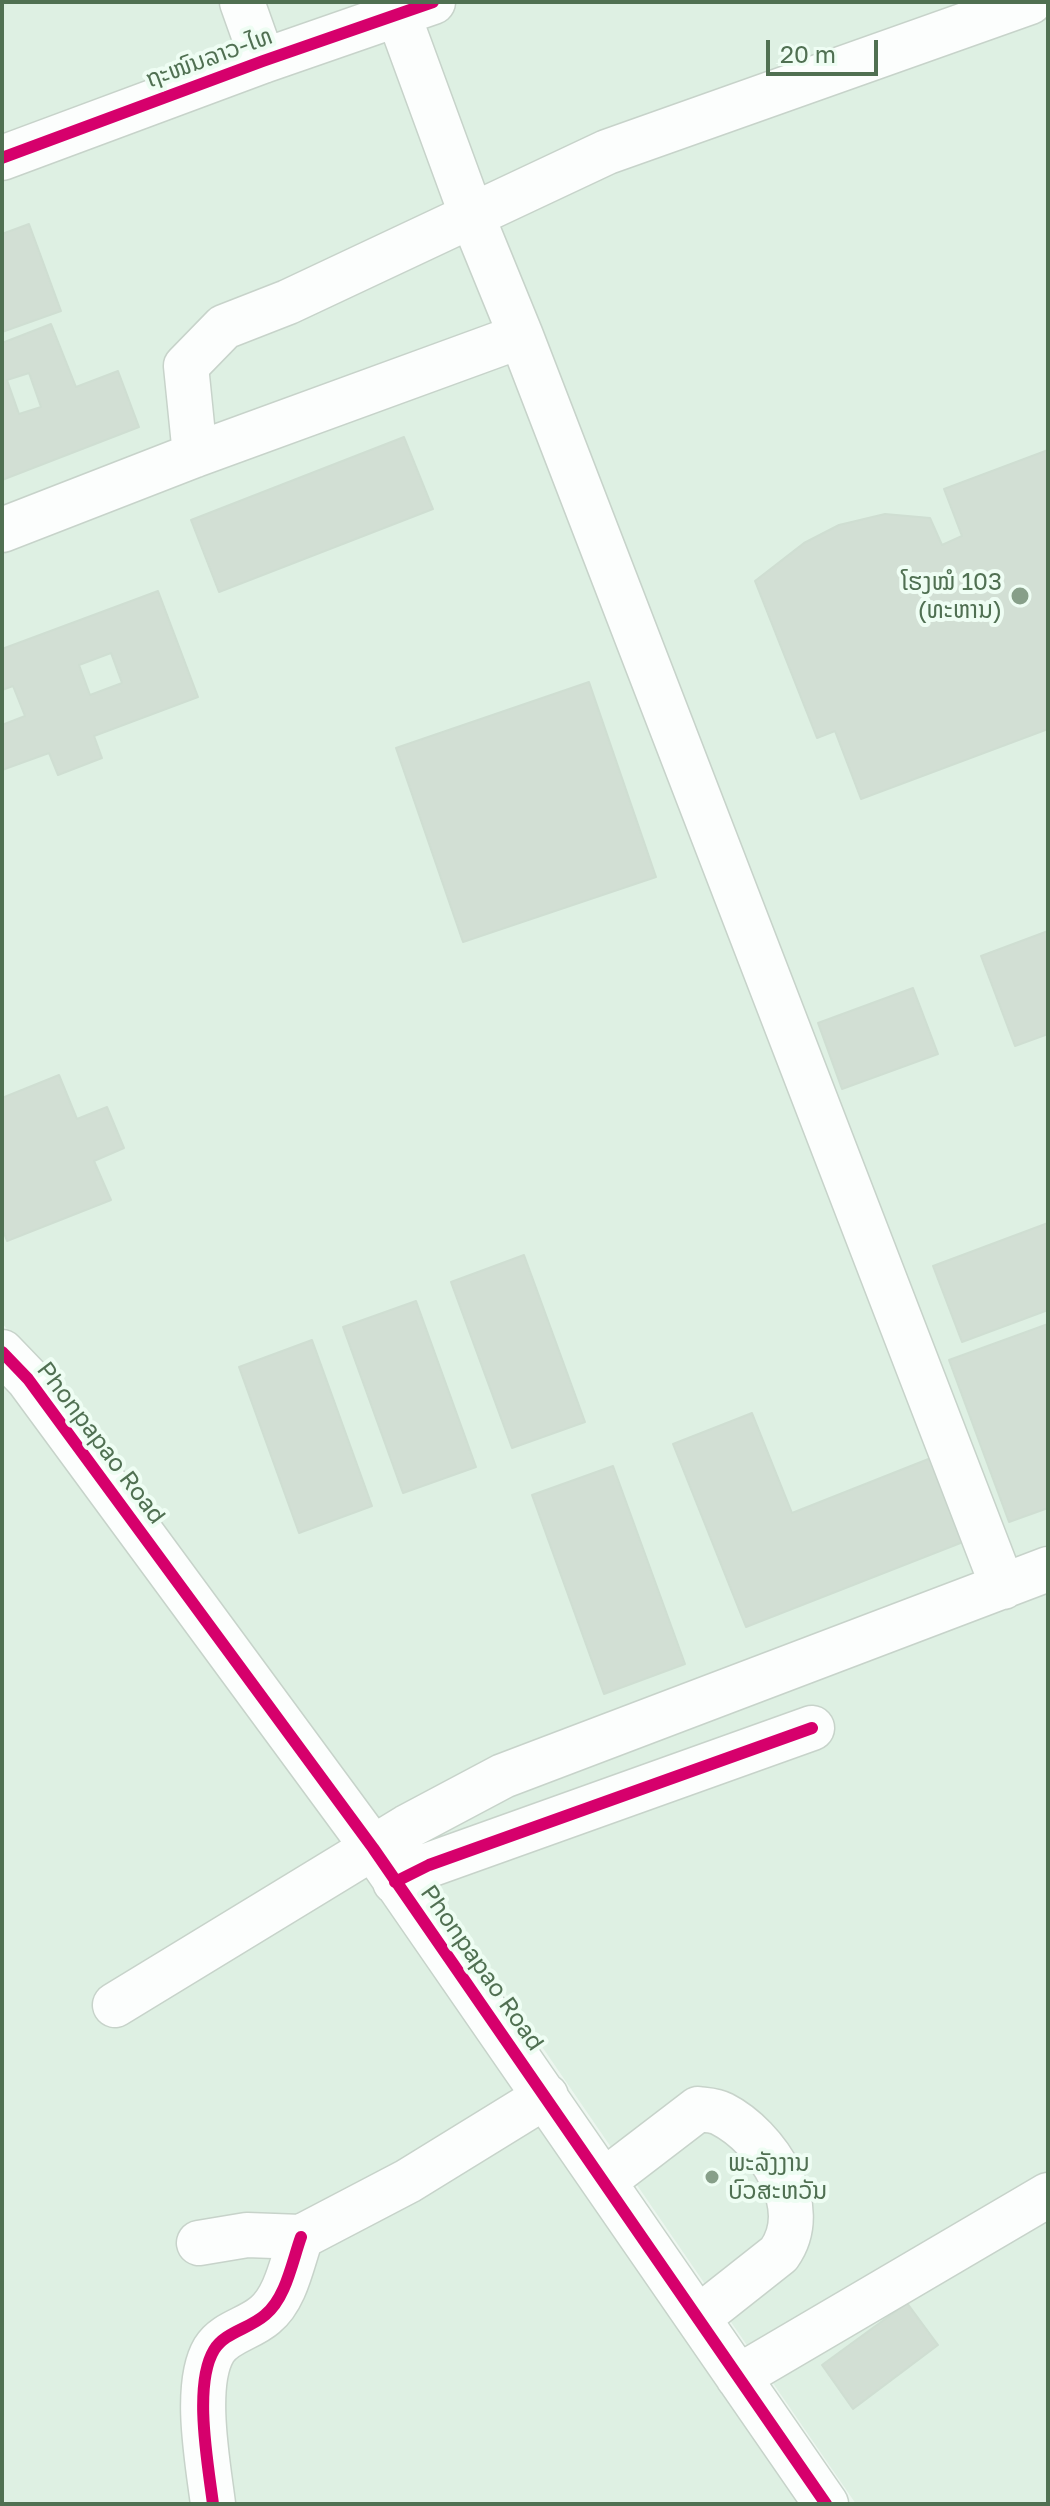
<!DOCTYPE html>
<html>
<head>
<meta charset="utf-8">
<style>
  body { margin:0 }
  #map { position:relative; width:1050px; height:2506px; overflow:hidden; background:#ecf6ef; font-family:"Golos Text",sans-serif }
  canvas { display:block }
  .frame { position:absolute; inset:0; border:4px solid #507052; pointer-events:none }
  .scale { position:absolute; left:766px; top:40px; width:112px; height:36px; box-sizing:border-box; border:4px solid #507052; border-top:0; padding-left:10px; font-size:24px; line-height:28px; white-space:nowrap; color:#507052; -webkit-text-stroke:6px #eefdf3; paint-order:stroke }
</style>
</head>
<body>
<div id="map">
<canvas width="1050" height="2506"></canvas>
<div class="frame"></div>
<div class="scale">20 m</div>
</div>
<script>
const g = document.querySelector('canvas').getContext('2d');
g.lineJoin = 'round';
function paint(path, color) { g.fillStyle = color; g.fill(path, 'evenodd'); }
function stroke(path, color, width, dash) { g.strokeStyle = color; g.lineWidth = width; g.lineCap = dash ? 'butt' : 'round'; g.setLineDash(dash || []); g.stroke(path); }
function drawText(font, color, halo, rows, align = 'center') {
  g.font = font + ' "Golos Text","Noto Sans Lao",sans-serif'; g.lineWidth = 8; g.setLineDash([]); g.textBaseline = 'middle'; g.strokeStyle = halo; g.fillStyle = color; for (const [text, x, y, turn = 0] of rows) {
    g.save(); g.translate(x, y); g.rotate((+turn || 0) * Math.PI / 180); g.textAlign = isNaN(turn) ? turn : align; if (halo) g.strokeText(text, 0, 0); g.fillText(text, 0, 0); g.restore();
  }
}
const residential = new Path2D(`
  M2,2h1046v2502h-192l-401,-584 -366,-490 -87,-107z
  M2,1352l821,1152h-821z`);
const building = new Path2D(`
  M29,224l32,87 -59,21v-98z
  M51,324l25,63 42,-16 21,56 -137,53v-137zM29,373l12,34 -22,7 -12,-34z
  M404,437l29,72 -214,83 -28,-72z
  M1048,450v279l-187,70 -26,-68 -18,7 -62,-157 49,-38 35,-18 46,-11 45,4 12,27 20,-9 -18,-47z
  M158,591l40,106 -104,39 8,22 -44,17 -9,-22 -47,17v-45l23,-9 -12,-30 -11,4v-41zM111,653l11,30 -32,12 -11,-30z
  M589,682l67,195 -193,65 -67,-194z
  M1048,931v103l-33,12 -34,-90z
  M913,988l25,66 -96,35 -24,-66z
  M59,1075l18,44 30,-12 17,41 -30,13 17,39 -104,41 -5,-13v-130z
  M1048,1223v87l-86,32 -29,-76z
  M524,1255l61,167 -73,26 -61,-166z
  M416,1301l60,166 -73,26 -60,-166z
  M1048,1324v184l-39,14 -60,-162z
  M312,1340l60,166 -73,27 -60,-166z
  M752,1413l40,100 139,-55 32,84 -217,85 -73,-183z
  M613,1466l72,198 -81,30 -72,-199z
  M907,2303l31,42 -85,64 -31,-44z`);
const minor = new Path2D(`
  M242,2l21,59
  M398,14l74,202 49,120 482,1251
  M2,158l261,-97 170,-59
  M195,455l-9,-89 38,-39 64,-25 319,-150 423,-150
  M2,530l193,-75 326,-119
  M2,1352l26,27 345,469 453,656
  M395,1882l34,-17 383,-137
  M115,2005l292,-178 96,-51 545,-207
  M604,2181l94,-72c8,1 17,1 24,5 45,23 91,93 57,140l-81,64
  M199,2243l48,-8 54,2 107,-56 138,-85
  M738,2377l310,-182
  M213,2504c-5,-40 -20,-119 1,-154 11,-18 35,-21 51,-35 21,-17 27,-53 36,-78`);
const cycleway = new Path2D(`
  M2,158l261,-97 170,-59
  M2,1352l26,27 345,469 453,656
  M395,1882l34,-17 383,-137
  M213,2504c-5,-40 -20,-119 1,-154 11,-18 35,-21 51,-35 21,-17 27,-53 36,-78`);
const markers = [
  [1020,596,10,"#879f89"],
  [712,2177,8,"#879f89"]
];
const streetNames = [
  ["ຖະໜົນລາວ-ໄທ",209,58,-20],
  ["Phonpapao Road",101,1443,53],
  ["Phonpapao Road",482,1968,55]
];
const poiNames = [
  ["ໂຮງໝໍ 103",1002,582],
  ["(ທະຫານ)",1002,610],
  ["ພະລັງງານ",728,2163,"left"],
  ["ບົວສະຫວັນ",728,2191,"left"]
];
paint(residential, '#def0e3');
paint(building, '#d2dfd4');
stroke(building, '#cfded2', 2);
stroke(minor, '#c7d3ca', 47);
stroke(minor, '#fcfefd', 44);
stroke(cycleway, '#d6006c', 12);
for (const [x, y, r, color] of markers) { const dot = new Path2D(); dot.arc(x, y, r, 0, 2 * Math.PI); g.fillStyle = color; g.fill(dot); stroke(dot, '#eefdf3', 3); }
drawText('24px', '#507052', '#eefdf3', streetNames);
drawText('24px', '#507052', '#eefdf3', poiNames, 'right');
</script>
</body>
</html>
